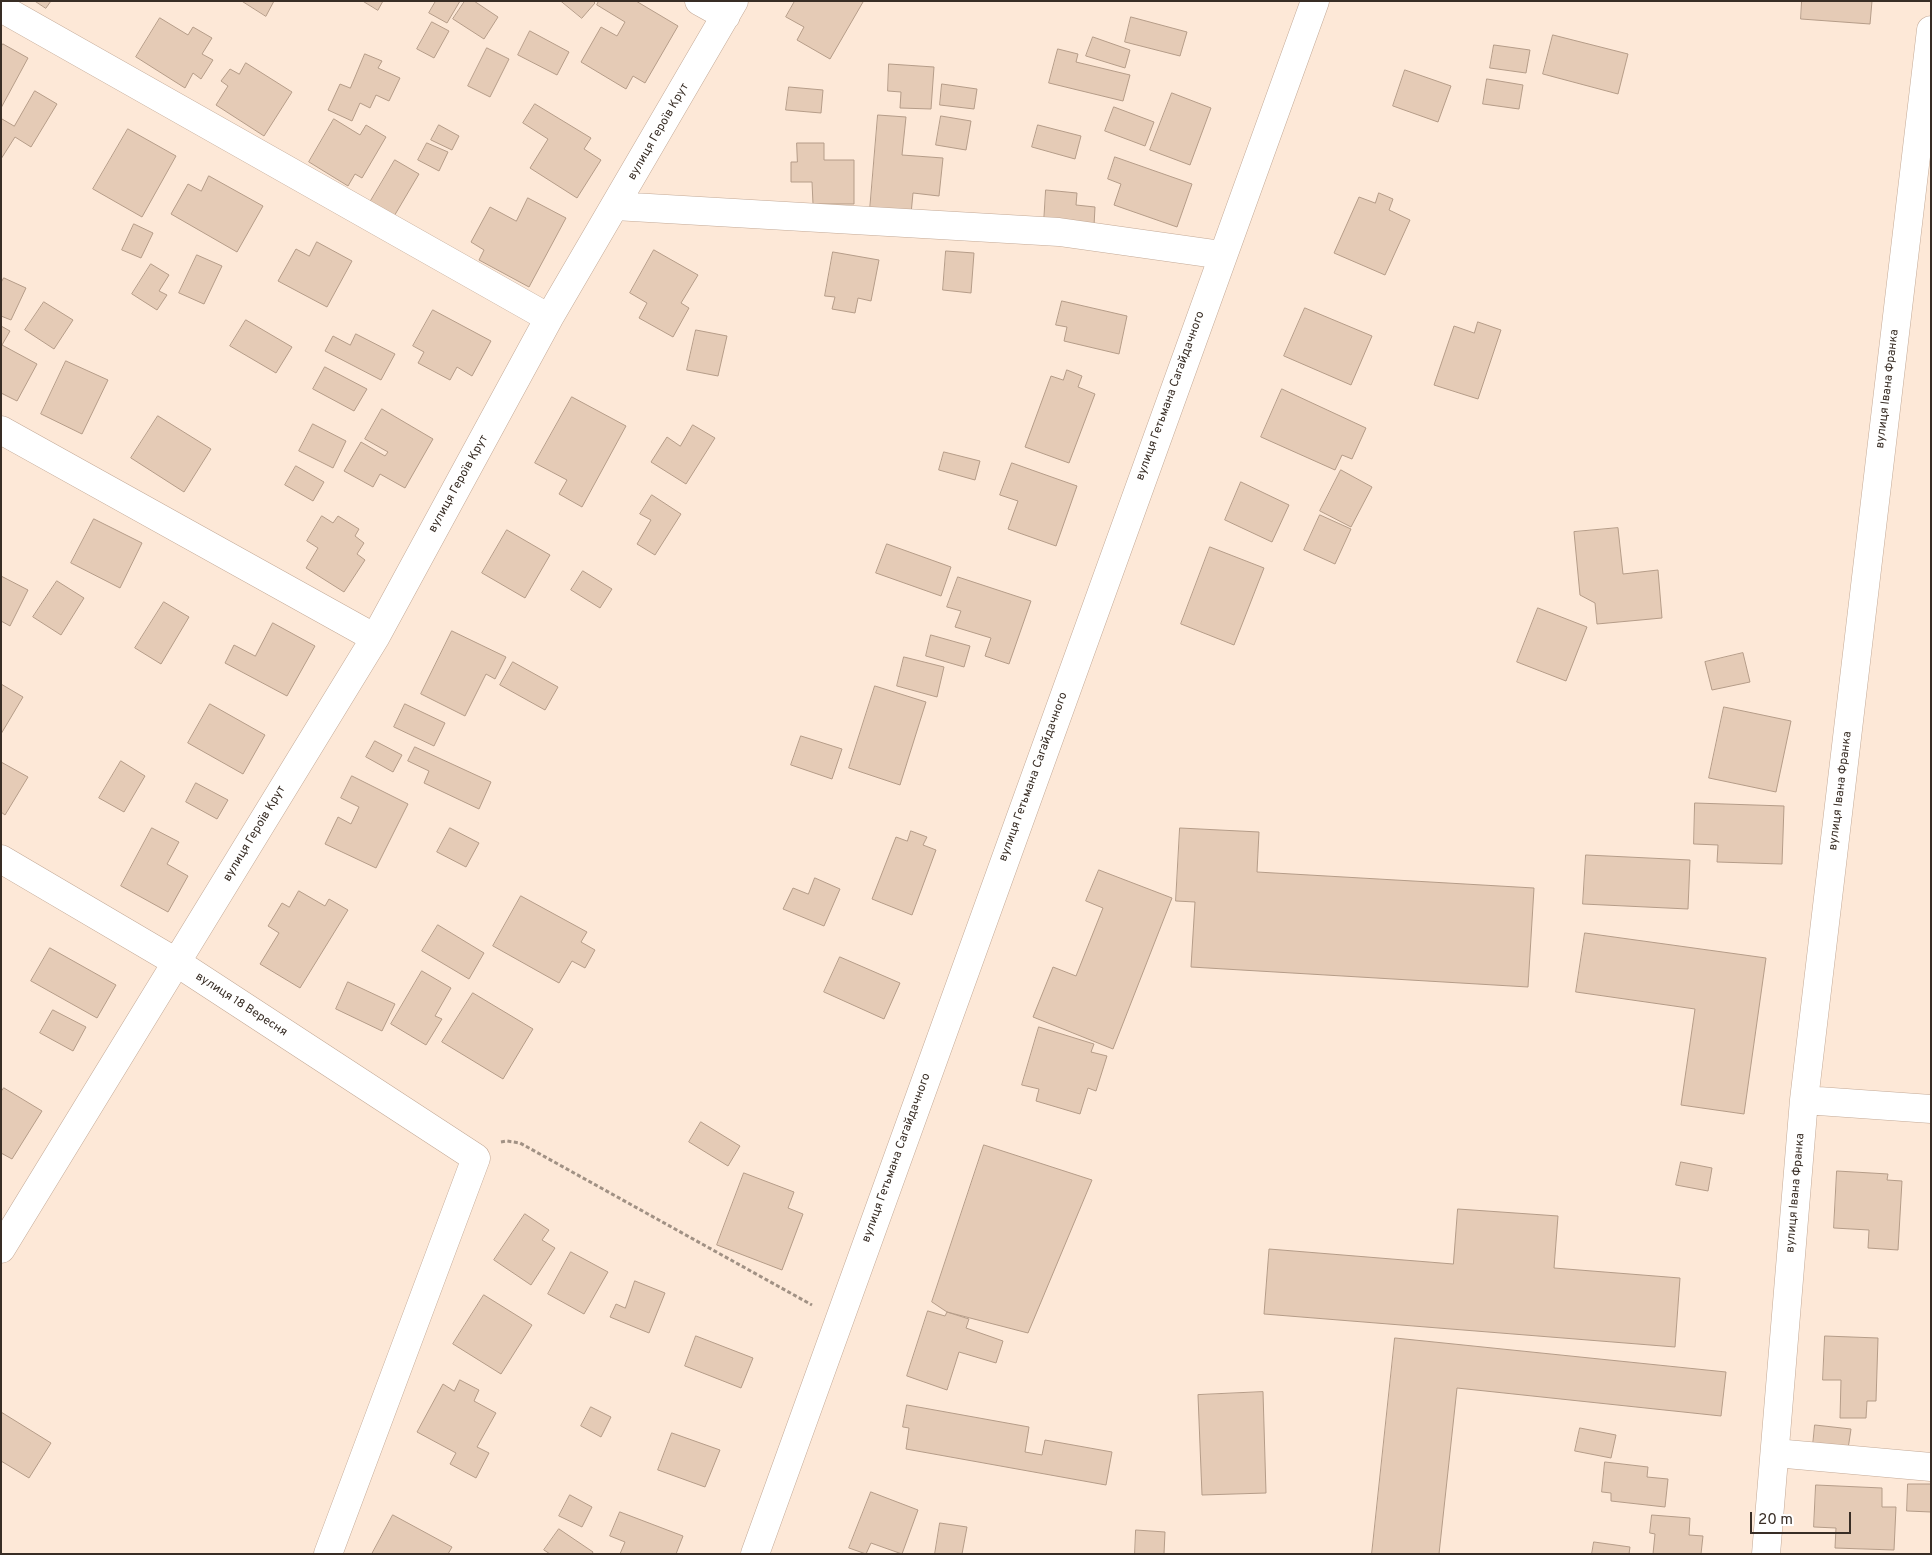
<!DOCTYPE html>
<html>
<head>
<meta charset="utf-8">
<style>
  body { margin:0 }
  #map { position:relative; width:1932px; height:1555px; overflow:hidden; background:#fde8d7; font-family:Overpass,sans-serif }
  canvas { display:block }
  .frame { position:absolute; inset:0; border:2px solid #382d25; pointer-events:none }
  .scale { position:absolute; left:1750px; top:1512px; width:101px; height:22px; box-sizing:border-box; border:2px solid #382d25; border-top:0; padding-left:6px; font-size:15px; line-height:18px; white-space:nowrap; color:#382d25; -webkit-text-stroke:4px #fff; paint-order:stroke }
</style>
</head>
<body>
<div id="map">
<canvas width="1932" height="1555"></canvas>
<div class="frame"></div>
<div class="scale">20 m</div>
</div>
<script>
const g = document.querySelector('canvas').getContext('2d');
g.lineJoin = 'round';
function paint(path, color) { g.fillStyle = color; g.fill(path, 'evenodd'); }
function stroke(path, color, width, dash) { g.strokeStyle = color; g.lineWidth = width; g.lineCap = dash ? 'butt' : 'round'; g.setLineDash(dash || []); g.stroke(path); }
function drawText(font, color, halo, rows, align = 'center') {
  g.font = font + ' Overpass,sans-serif'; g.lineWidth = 4; g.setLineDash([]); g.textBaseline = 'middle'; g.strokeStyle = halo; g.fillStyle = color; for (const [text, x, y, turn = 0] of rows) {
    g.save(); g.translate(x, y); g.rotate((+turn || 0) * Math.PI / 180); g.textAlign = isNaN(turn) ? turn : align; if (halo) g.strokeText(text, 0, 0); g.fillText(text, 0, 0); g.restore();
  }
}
const building = new Path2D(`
  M35,1h16l-5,7z
  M242,1h32l-8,15z
  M363,1h20l-5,9z
  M436,1h24l-13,22 -18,-10z
  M465,1h9l24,16 -14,22 -31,-20z
  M561,1h32l2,2 -13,15z
  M599,1h37l42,25 -33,57 -12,-7 -7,13 -45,-27 20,-35 16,9 8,-14 -28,-17z
  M795,1h67l1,1 -33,57 -33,-19 7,-13 -18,-10z
  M1802,1h70l-2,23 -69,-5z
  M1131,17l56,15 -7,24 -55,-14z
  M160,18l28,17 5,-8 19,11 -10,16 11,6 -12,19 -8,-6 -8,15 -49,-31z
  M432,22l17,9 -15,27 -17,-9z
  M530,31l39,21 -12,23 -39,-20z
  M1553,35l75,19 -10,40 -75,-20z
  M1093,37l37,13 -5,18 -39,-12z
  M3,44l25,14 -27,50v-61z
  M1494,45l36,5 -4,23 -36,-5z
  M487,48l22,11 -19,38 -22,-11z
  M1058,49l20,5 -2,8 54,13 -7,26 -74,-18z
  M365,54l17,7 -4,7 22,10 -11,23 -13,-6 -6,13 -10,-5 -8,18 -24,-11 12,-26 10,4z
  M246,63l46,29 -28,44 -48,-31 12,-19 -7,-5 9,-12 9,5z
  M889,64l45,3 -3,42 -31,-1 1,-16 -13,-1z
  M1405,70l46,16 -13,36 -45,-16z
  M1487,79l36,6 -4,24 -36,-5z
  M942,84l35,5 -3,20 -34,-4z
  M789,87l34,3 -2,23 -35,-3z
  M35,91l22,13 -26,43 -16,-10 -14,22v-38l1,-2 12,7z
  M1172,93l39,15 -21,57 -40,-15z
  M535,104l56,34 -7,11 17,11 -24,38 -47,-30 18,-29 -25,-16z
  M1114,107l40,15 -9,24 -40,-15z
  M878,115l28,2 -4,38 41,3 -4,38 -26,-3 -2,21 -41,-4z
  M941,116l30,5 -5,29 -30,-5z
  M334,119l26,16 6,-10 20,12 -24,41 -7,-4 -7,12 -39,-24z
  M439,125l20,11 -7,14 -21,-10z
  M1038,125l43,11 -6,23 -43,-12z
  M128,129l48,27 -34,61 -49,-28z
  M427,143l21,9 -9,19 -21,-11z
  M797,143h27v17h30v44h-41l-1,-22h-21v-20h6z
  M1115,157l77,27 -15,43 -63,-22 7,-21 -13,-5z
  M395,160l24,14 -26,44 -24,-14z
  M209,176l54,30 -26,46 -66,-38 17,-30 13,7z
  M1046,190l31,3 -1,12 19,2 -1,19 -50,-3z
  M1379,193l14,6 -4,11 21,10 -25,55 -51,-22 25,-56 16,6z
  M528,198l38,20 -37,69 -50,-27 5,-10 -13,-8 19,-35 26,14z
  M134,224l19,9 -12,25 -19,-8z
  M317,242l35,19 -25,46 -49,-26 18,-32 13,7z
  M654,250l44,25 -17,28 8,5 -16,29 -34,-19 8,-15 -17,-10z
  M946,251l28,2 -3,40 -28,-3z
  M833,252l46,8 -8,41 -13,-3 -3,15 -23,-4 3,-12 -10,-1z
  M197,255l25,11 -18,38 -25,-11z
  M151,264l18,11 -10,16 8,4 -10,15 -25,-16z
  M4,278l22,10 -15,32 -10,-4v-33z
  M1062,301l65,15 -8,38 -55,-13 3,-14 -11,-2z
  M44,302l29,18 -19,29 -29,-19z
  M1305,308l67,28 -21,49 -67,-29z
  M433,310l58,31 -19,35 -15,-9 -7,13 -32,-17 6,-11 -11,-6z
  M246,320l46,27 -16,26 -46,-27z
  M1478,322l23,8 -23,69 -44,-14 20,-59 20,7z
  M1,326l9,5 -8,14 35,19 -20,37 -16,-8z
  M696,330l31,6 -9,40 -31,-6z
  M356,334l39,20 -14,26 -56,-29 8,-15 17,9z
  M66,361l42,19 -26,54 -41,-20z
  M325,367l42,22 -13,22 -41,-22z
  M1067,370l15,6 -4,11 17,7 -26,69 -44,-16 26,-71 12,4z
  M1282,389l84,39 -14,31 -10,-4 -7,15 -74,-33z
  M572,397l54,29 -44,81 -23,-13 8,-14 -32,-17z
  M382,409l51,30 -28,49 -25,-14 -7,13 -29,-16 17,-29 24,14 3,-4 -23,-13z
  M158,416l53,33 -27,43 -53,-34z
  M313,424l33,17 -13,27 -34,-17z
  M693,425l22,13 -29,46 -35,-22 16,-25 13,9z
  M944,452l36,9 -5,19 -36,-10z
  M1012,463l65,23 -21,60 -48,-17 10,-28 -18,-6z
  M296,466l28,16 -11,19 -28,-16z
  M1341,470l31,17 -21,40 -31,-16z
  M1241,482l48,23 -17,37 -47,-22z
  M652,495l29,19 -26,41 -18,-11 14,-24 -11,-6z
  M1320,515l31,14 -16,35 -31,-14z
  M322,516l11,7 5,-7 21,13 -4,7 9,7 -7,11 8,6 -21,32 -38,-24 12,-20 -11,-7z
  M94,519l48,24 -22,45 -49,-25z
  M1618,528l5,46 35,-4 4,48 -65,6 -2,-21 -15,-8 -6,-63z
  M507,530l43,25 -25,43 -43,-25z
  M887,544l64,23 -10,29 -65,-23z
  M1210,547l54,21 -30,77 -53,-21z
  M583,571l29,18 -12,19 -29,-18z
  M1,576l27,14 -18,36 -9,-5z
  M958,577l73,24 -22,63 -24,-8 6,-18 -36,-11 6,-16 -14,-4z
  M57,581l27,17 -23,37 -28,-18z
  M164,602l25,15 -28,47 -26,-16z
  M1538,608l49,19 -21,54 -49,-19z
  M273,623l42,23 -28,50 -62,-33 9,-18 21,11z
  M452,631l54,26 -11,22 -9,-5 -21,42 -44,-22z
  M931,635l39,11 -6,21 -38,-11z
  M1743,653l7,29 -38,8 -7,-28z
  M904,657l40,10 -7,30 -40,-11z
  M513,662l45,25 -13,23 -45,-25z
  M1,684l22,13 -22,37z
  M875,686l51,16 -26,83 -51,-17z
  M210,704l55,31 -22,39 -55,-31z
  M405,704l40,19 -11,23 -40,-19z
  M1724,707l67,14 -15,71 -67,-14z
  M801,736l41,13 -10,30 -41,-14z
  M375,741l27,14 -9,17 -27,-15z
  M415,747l76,35 -12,27 -55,-26 5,-12 -21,-10z
  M121,761l24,15 -21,36 -25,-14z
  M1,762l27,15 -23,38 -4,-3z
  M352,776l56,28 -32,64 -51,-24 13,-27 13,7 8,-17 -18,-9z
  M196,783l32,17 -11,19 -31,-17z
  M1695,803l89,3 -2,58 -65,-2 1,-17 -24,-1z
  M152,828l27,14 -12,22 21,12 -20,36 -47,-26z
  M450,828l29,15 -13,24 -29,-15z
  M1180,828l79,4 -2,40 277,16 -6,99 -337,-20 4,-65 -19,-1z
  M911,831l16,6 -4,8 13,5 -24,65 -40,-16 24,-62 11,4z
  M1586,855l104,5 -2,49 -105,-5z
  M1099,870l73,28 -59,151 -80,-32 20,-50 23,9 27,-68 -17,-7z
  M815,878l25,11 -16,37 -41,-17 10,-21 15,6z
  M299,891l26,15 4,-7 19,11 -48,78 -40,-24 19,-31 -11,-7 14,-23 7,4z
  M521,896l66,36 -6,10 14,8 -10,18 -13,-7 -13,22 -66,-37z
  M438,925l46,28 -15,26 -47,-28z
  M1585,933l181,25 -22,156 -63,-9 14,-96 -119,-17z
  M50,948l66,37 -19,33 -66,-37z
  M840,957l60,26 -16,36 -60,-27z
  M422,971l29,17 -16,28 7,3 -16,26 -35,-21z
  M348,982l47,22 -13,27 -46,-22z
  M473,993l60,36 -30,50 -61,-37z
  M53,1010l33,17 -13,24 -33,-18z
  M1039,1027l55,17 -3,8 16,4 -11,35 -8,-3 -8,26 -44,-13 3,-12 -17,-4z
  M4,1088l38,23 -30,48 -11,-6v-61z
  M701,1122l39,24 -12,20 -39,-24z
  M984,1145l108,35 -64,153 -81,-21 -15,-10z
  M1681,1162l31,6 -4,23 -32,-6z
  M1837,1171l51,3 -1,6 15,1 -4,69 -30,-2 1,-18 -35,-2z
  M744,1173l50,19 -6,16 15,6 -21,56 -65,-25z
  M1458,1209l100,7 -4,52 126,10 -5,69 -411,-33 5,-65 184,15z
  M525,1214l24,16 -7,10 13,8 -24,37 -37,-25z
  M571,1252l37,20 -24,42 -36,-20z
  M635,1281l30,12 -16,40 -39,-16 6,-13 9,4z
  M484,1295l48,30 -31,49 -48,-30z
  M928,1311l17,5 2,-4 22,7 -3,9 37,13 -7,22 -37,-11 -12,38 -40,-14z
  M696,1336l57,22 -12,30 -56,-22z
  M1825,1336l53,2 -2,63h-9l-1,17h-26l1,-38h-18z
  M1395,1338l331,34 -5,44 -264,-28 -18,166h-67z
  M460,1380l19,10 -5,11 22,12 -19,34 12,6 -13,25 -26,-14 6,-11 -39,-21 26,-48 11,7z
  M1263,1392l3,101 -64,2 -4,-100z
  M907,1405l122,22 -4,25 17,3 3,-15 67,12 -6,33 -200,-36 3,-21 -6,-1z
  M591,1407l20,10 -10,20 -20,-11z
  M1,1412l50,31 -22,35 -28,-17z
  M1815,1425l36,4 -3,20 -35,-4z
  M1580,1428l36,7 -5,23 -36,-7z
  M672,1433l48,17 -15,37 -47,-17z
  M1605,1462l43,5 -1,10 21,2 -3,28 -54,-6v-8l-9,-1z
  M1908,1484h23v28l-24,-1z
  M1816,1485l66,3v19h14l-2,43 -59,-2 1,-20 -22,-1z
  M871,1492l47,18 -16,44 -31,-11 -5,11 -17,-6z
  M570,1495l22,12 -10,20 -23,-11z
  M620,1512l63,24 -7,18h-56l5,-12 -15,-6z
  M393,1515l59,32 -4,7h-76z
  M1652,1515l38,3 -1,17 14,1 -2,18h-48l2,-20 -5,-1z
  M940,1523l27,4 -5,27h-27z
  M559,1529l34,23 -1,2h-42l-6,-4z
  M1136,1530l29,2 -1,22h-29z
  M1594,1542l36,5 -1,7h-37z`);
const path = new Path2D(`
  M501,1142l6,-1 13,2 292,162`);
const minor = new Path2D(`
  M699,1l27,15
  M1,8l548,310
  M615,206l444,26 163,23
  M1,430l374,208
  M1,859l175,103 300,196 -148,396
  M1804,1100l127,9
  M1,1249l374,-611 174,-320 185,-317
  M1775,1453l156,14
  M1766,1554l38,-454 127,-1070`);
const secondary = new Path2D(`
  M755,1554l560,-1553`);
const streetNames = [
  ["вулиця Героїв Крут",659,132,-60],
  ["вулиця Івана Франка",1888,389,-83],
  ["вулиця Гетьмана Сагайдачного",1171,396,-70],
  ["вулиця Героїв Крут",459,484,-61],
  ["вулиця Гетьмана Сагайдачного",1034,777,-70],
  ["вулиця Івана Франка",1841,791,-83],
  ["вулиця Героїв Крут",255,834,-59],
  ["вулиця 18 Вересня",241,1005,33],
  ["вулиця Гетьмана Сагайдачного",897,1158,-70],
  ["вулиця Івана Франка",1796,1193,-85]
];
paint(building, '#e5cbb6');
stroke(building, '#b59c88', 1);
stroke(minor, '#c3a996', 29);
stroke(secondary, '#c3a996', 29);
stroke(path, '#a19184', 3, [4, 2.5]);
stroke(minor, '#fff', 28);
stroke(secondary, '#fff', 28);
drawText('12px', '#382d25', '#fff', streetNames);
</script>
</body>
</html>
